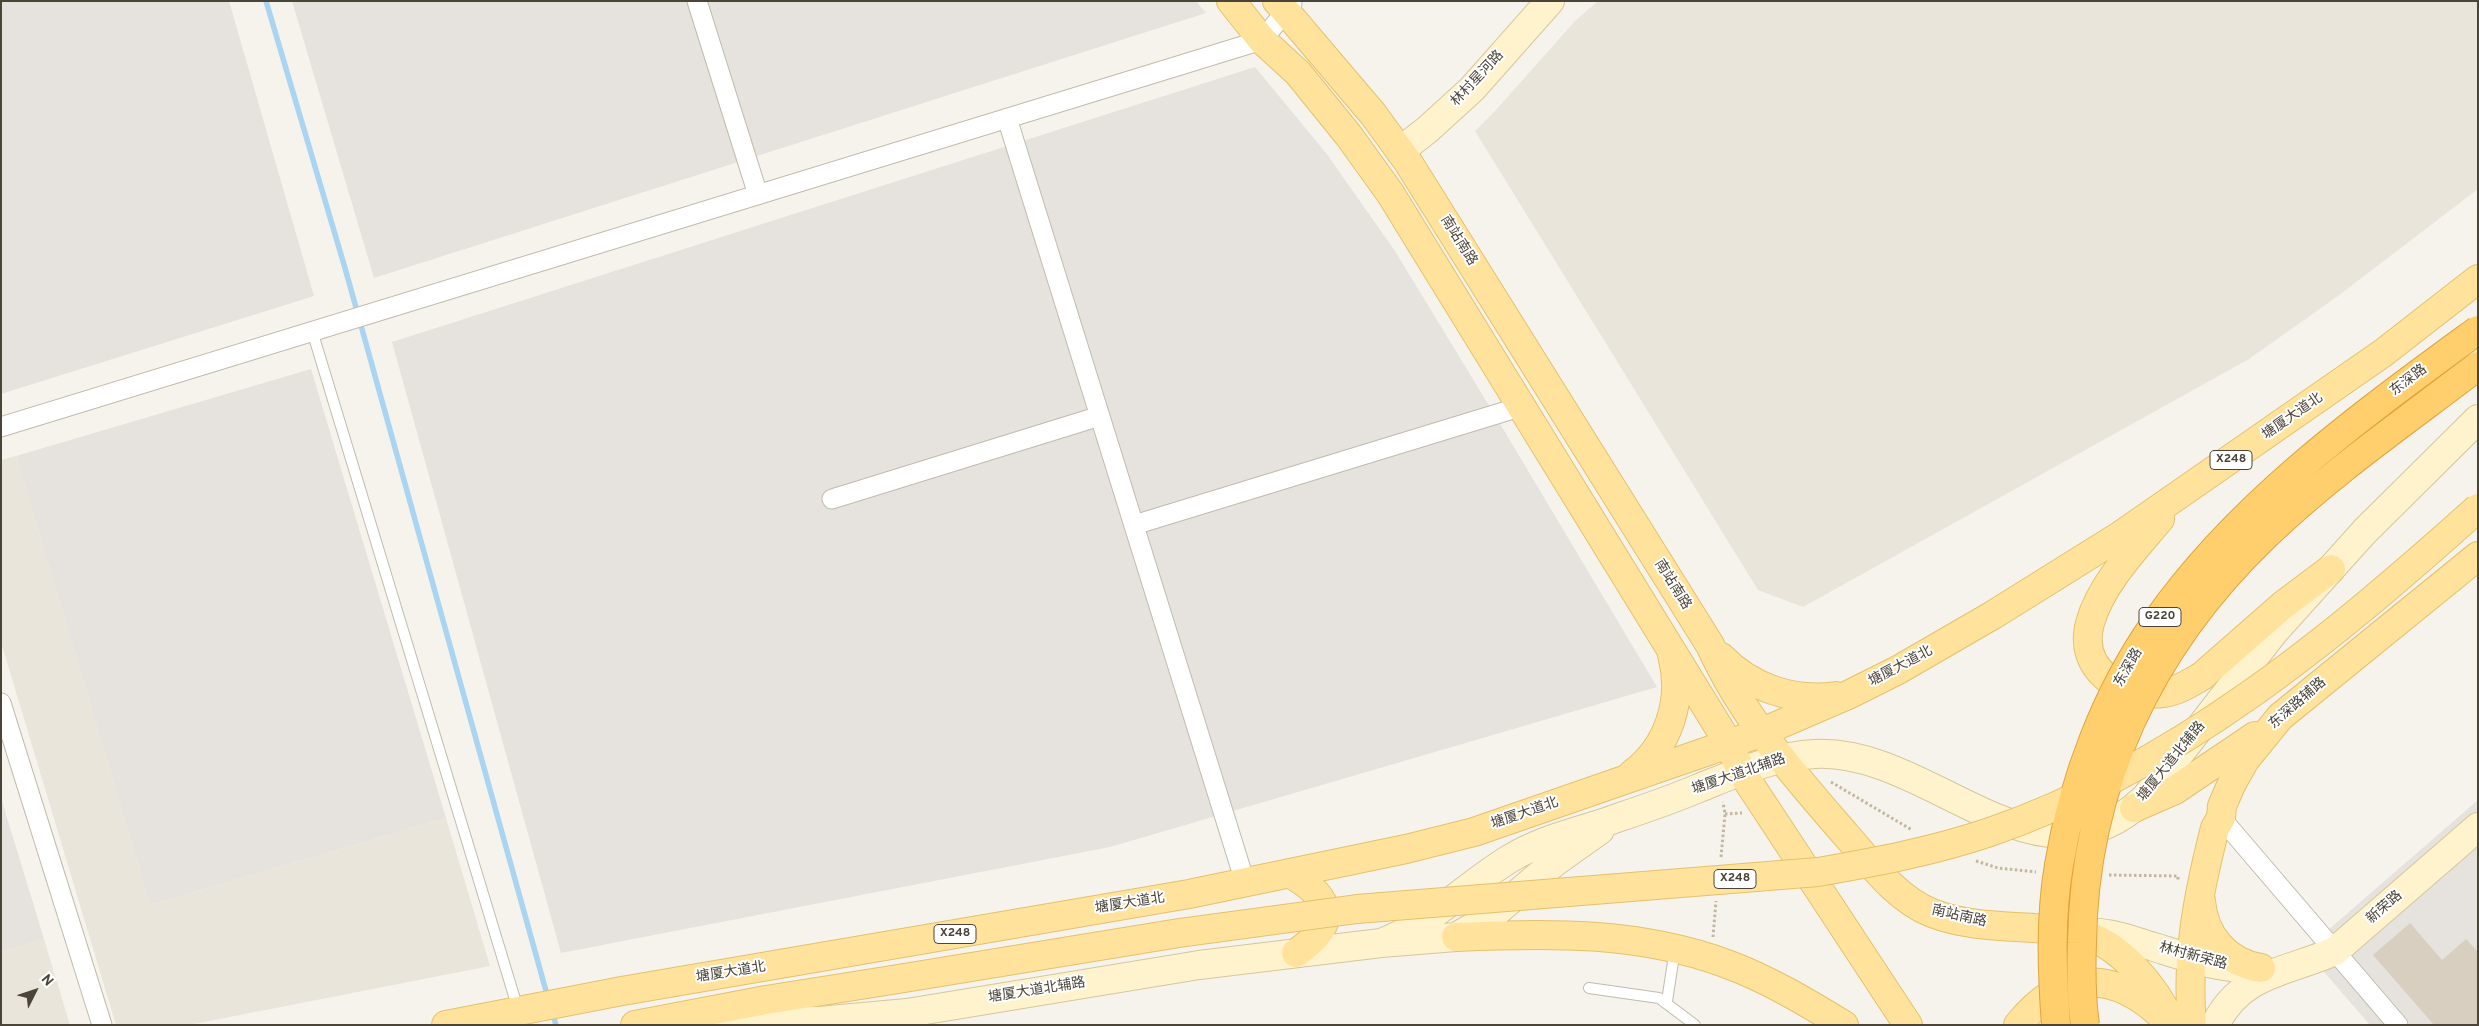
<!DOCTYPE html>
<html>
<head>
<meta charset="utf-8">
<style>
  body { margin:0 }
  #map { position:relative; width:2479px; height:1026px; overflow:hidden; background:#f6f3ec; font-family:Overpass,sans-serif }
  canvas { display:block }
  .frame { position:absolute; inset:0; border:2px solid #4b4439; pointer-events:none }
  .north { position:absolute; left:10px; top:966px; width:50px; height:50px; -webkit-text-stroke:4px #fff; paint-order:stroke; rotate:49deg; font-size:14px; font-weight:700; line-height:20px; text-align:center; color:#4b4439 }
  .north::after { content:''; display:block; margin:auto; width:18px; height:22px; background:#4b4439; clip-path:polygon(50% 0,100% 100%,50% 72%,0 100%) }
</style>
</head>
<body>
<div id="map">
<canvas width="2479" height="1026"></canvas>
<div class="frame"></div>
<div class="north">N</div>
</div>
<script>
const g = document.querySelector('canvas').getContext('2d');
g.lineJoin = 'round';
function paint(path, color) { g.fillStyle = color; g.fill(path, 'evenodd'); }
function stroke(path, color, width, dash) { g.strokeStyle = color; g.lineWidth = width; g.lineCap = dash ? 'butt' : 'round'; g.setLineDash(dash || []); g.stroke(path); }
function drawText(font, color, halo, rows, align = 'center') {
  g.font = font + ' Overpass,"Noto Sans SC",sans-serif'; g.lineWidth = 4; g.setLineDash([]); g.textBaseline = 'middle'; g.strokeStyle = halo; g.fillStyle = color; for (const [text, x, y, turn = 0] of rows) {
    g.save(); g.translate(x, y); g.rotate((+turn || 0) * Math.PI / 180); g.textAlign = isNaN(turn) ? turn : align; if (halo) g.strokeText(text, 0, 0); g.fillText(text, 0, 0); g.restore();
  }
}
const residential = new Path2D(`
  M1598,1h880v188l-140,107 -89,63 -446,248 -45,-17 -283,-459 20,-20 80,-90z
  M16,456l134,449 296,-87 44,148 -301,59h-73l-115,-383v-182z
  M44,939l26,86h-69v-73z`);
const industrial = new Path2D(`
  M1,1h228l85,295 -313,98z
  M292,1h904l10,12 -832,265z
  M1255,67l71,86 69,98 104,171 158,265 -547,160 -549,106 -169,-611z
  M311,369l135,449 -296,87 -134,-449z
  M1,798l43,141 -43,13z
  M2478,800v225h-108l-65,-75z`);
const stream = new Path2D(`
  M266,1l79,267 203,730
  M552,1011l4,14`);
const building = new Path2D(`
  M2410,923l32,37 24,-21 12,13v73h-44l-61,-70z`);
const path = new Path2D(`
  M1831,782l81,48
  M1725,814l17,-1
  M1721,857l4,-43 -2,-12
  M1976,861l22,7 38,4
  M2109,875l69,1v5
  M1713,937l3,-36`);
const lane = new Path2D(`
  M313,334l205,675
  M1589,988l70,10 36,27
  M1667,1001l8,-52`);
const street = new Path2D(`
  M697,1l61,194
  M1007,118l238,764
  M1,427c422,-126 841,-258 1261,-387l30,-36
  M832,499l268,-83
  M1134,525l389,-119
  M1,703l101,322
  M2221,818l177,207`);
const secondary = new Path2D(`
  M1400,151l27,-21 45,-41 78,-88
  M2079,933c28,-3 49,6 75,14 35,11 68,23 106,21
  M1381,943c50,-19 85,-58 130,-85 35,-21 72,-27 109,-41 27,-9 53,-18 79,-29 38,-15 75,-32 116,-34 117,-6 223,148 331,43l128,-165 91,-101 113,-112
  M708,1016l111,5 88,-8 292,-48 182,-22 75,-6 34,-20 65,-55 45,-32
  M2215,1025c26,-53 73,-53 120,-74l143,-124`);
const primary = new Path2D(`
  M1231,1l31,39 36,33 51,63 41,57 339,551 12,27 167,254
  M1277,1l96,113 35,48 302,483c33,73 84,130 136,190 24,27 50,64 86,78 46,18 98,11 146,20 42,9 78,55 95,92
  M2160,519c-25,30 -59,65 -70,104 -13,46 32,76 74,70 14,-2 26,-10 38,-17l81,-71 48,-36
  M1721,657c30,31 72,45 115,39
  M1632,774c37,-27 52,-75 40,-119
  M2134,808l41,-18 80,-54
  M1289,873c43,24 51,50 7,80
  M2201,901c3,35 26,62 60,67
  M1456,937c92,-4 183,-6 271,27 41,15 79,38 117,61
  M446,1025l176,-34 567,-97 217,-45 68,-17 286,-99 88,-38 50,-25 95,-55 125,-78 265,-184 95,-74
  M635,1025l131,-25 126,-20
  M2018,1025c43,-54 94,-56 144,-9
  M2192,1025c-6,-70 6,-130 23,-197l6,-10 1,-12 10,-23 13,-23 35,-43 198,-161`);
const primaryBridge = new Path2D(`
  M892,980l287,-47 178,-24 461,-37c58,-10 116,-21 172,-40 187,-64 343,-194 488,-324`);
const highwayBridge = new Path2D(`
  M2056,1025c-4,-53 -6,-107 3,-160 14,-85 47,-172 97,-243 83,-119 206,-207 322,-292
  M2085,1025c-4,-28 -4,-54 -3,-82 2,-159 68,-296 182,-406 65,-63 142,-116 214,-171`);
const shields = [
  [2231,460,42],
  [2160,617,42],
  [1735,879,42],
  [955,934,42]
];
const shieldNames = [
  ["X248",2231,460],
  ["G220",2160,617],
  ["X248",1735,879],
  ["X248",955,934]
];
const streetNames = [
  ["林村星河路",1478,79,-47],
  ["南站南路",1458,241,58],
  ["东深路",2409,381,-37],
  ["塘厦大道北",2293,417,-35],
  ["南站南路",1672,585,58],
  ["塘厦大道北",1901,667,-28],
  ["东深路",2129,668,-60],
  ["东深路辅路",2298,704,-41],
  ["塘厦大道北辅路",2172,762,-51],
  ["塘厦大道北辅路",1739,775,-19],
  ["塘厦大道北",1525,814,-19],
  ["塘厦大道北",1130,904,-9],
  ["新荣路",2385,908,-41],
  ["南站南路",1959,917,13],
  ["林村新荣路",2193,957,15],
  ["塘厦大道北",731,973,-9],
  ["塘厦大道北辅路",1037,991,-9]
];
paint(residential, '#eae5da');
paint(industrial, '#e6e2dd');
stroke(stream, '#a9d4f2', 5.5);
paint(building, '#d8cfc1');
stroke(lane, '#c2bbae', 12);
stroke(street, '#c2bbae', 21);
stroke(secondary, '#d6c79b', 30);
stroke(primary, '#e6c16a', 30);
stroke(path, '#c4b79f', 3, [2.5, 2.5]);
stroke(lane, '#fff', 10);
stroke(street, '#fff', 19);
stroke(secondary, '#fff3cd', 28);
stroke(primary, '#ffe39c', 28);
stroke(primaryBridge, '#e6c16a', 30, []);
stroke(highwayBridge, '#e0a43c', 30, []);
stroke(primaryBridge, '#ffe39c', 28);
stroke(highwayBridge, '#ffcf6e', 28);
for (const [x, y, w] of shields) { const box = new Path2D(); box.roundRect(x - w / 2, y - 9.5, w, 19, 4); g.fillStyle = '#fff'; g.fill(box); stroke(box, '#4b4439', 1); }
drawText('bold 12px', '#4b4439', null, shieldNames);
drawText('14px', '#4b4439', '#fff', streetNames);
</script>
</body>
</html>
